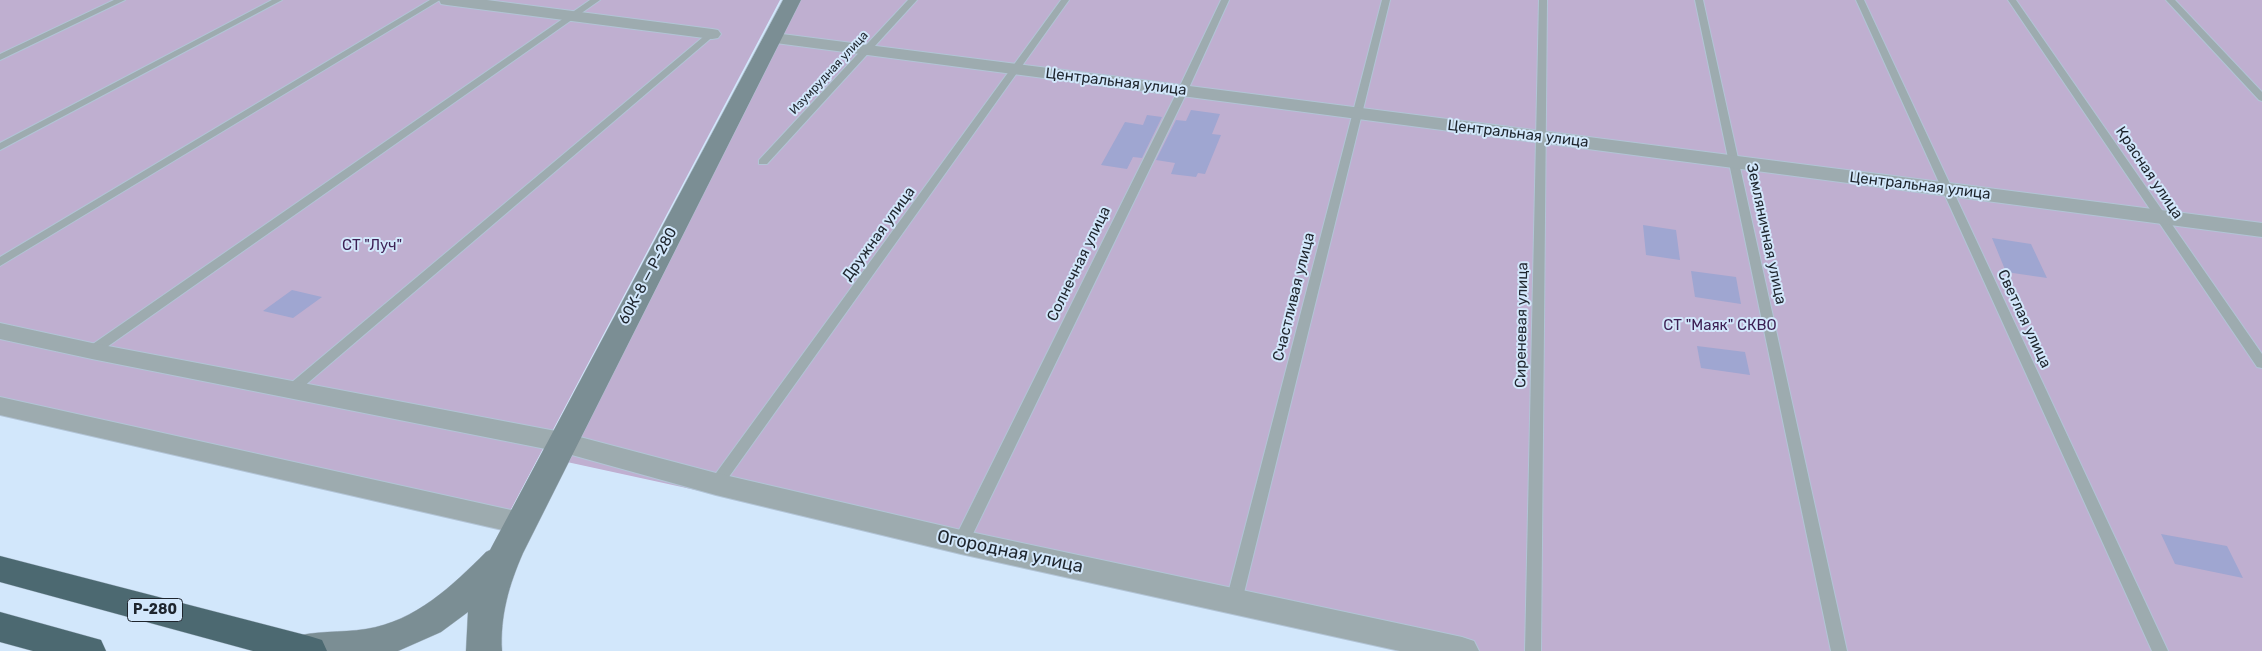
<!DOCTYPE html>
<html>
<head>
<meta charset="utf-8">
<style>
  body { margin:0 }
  canvas { display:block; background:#d2e7fb }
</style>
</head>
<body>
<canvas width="2262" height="651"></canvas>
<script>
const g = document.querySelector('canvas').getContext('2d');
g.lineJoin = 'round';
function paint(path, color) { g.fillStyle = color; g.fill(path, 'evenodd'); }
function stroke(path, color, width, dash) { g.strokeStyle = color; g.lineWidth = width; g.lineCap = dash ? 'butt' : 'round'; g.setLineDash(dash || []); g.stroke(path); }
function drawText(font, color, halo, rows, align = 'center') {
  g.font = font + ' Rubik,sans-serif'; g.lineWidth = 4; g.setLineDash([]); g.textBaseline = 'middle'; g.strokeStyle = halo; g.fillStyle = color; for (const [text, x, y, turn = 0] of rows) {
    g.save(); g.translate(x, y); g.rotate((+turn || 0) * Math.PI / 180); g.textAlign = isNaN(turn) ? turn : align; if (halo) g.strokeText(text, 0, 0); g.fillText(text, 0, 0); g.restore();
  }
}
const green = new Path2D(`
  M0,0h780l-279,528 -501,-115z
  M800,0h1462v651h-826l-869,-189z`);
const building = new Path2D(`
  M1191,110l29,4 -8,20 9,1 -16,39 -7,-1 -2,4 -25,-3 4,-11 -19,-3 20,-40 10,1z
  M1147,115l15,2 -20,41 -9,-1 -6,12 -26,-4 24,-43 18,3z
  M1643,225l33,5 4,30 -34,-5z
  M1992,238l39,6 16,34 -41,-6z
  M1691,271l45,6 5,27 -46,-7z
  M292,290l30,7 -29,21 -30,-7z
  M1697,346l48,6 5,23 -49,-7z
  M2161,534l66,12 16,32 -68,-14z`);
const lane = new Path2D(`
  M114,0h11l-125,60v-6z
  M272,0h10l-282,150v-7z
  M430,0h10l-440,266v-9z
  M590,0h10l-503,354h-10l-1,-3 1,-3z
  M908,0h9l-150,164h-8v-4z
  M1061,0h8l-348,488h-10l-2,-4 2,-4z
  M1221,0h8l-41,90 -219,452 -3,4 -5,2 -5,-2 -3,-4 225,-452z
  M1382,0h8l-148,601 -2,5 -6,1 -6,-1 -2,-5z
  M1539,0h8l-6,651h-16z
  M1695,0h8l144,651h-16z
  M1856,0h8l304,651h-16z
  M2008,0h8l246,354v14l-5,-1z
  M2166,0h9l87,92v9l-3,-1z
  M709,32l7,2 -420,359h-10l-2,-3 2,-3z`);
const street = new Path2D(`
  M439,0h48l225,29 6,1 3,4 -3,4 -6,1 -265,-34 -6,-1z
  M774,33l1488,190v14l-1494,-195 -3,-4 3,-4z
  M0,323l92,20 469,89 155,41 245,57 501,107 12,4 5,10h-79l-439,-97 -245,-59 -155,-43 -469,-93 -92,-20z
  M0,397l520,115 11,3 4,8 -4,8 -11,3 -520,-119z`);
const secondary = new Path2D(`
  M783,0h18l-278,553c-14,32 -23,63 -21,98h-36l2,-39 -27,20 -43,19h-112l-1,-2 5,-11c24,-8 51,-5 76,-9 50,-8 86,-43 120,-77l4,-2z`);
const highway = new Path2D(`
  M0,556l309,80 13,4 5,11h-74l-253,-69z
  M0,612l101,28 5,11h-73l-33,-9z`);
const farStreetnames = [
  ["Изумрудная улица",829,73,-47]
];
const shields = [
  [155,610,55]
];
const shieldNames = [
  ["Р-280",155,610]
];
const streetNames = [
  ["Центральная улица",1116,82,7],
  ["Центральная улица",1518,134,7],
  ["Красная улица",2149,173,56],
  ["Центральная улица",1920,186,7],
  ["Дружная улица",879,234,-54],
  ["Земляничная улица",1766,234,78],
  ["Солнечная улица",1079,264,-64],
  ["60К-8 — Р-280",648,276,-62],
  ["Счастливая улица",1294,297,-76],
  ["Светлая улица",2024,319,65],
  ["Сиреневая улица",1522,325,-89]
];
const parkNames = [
  ["СТ \"Луч\"",372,246],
  ["СТ \"Маяк\" СКВО",1720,326]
];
const nearStreetnames = [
  ["Огородная улица",1010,552,12]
];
paint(green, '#bfafd0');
paint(building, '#9fa6d1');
stroke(lane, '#b2c4d6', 2);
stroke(street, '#b2c4d6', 2);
stroke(secondary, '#b2c4d6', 1);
stroke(highway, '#b2c4d6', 1);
paint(lane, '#9dabaf');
paint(street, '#9dabaf');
paint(secondary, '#7b8e94');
paint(highway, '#4c6971');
drawText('12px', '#1e252d', '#d2e7fb', farStreetnames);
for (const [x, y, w] of shields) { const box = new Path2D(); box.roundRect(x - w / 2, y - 11.5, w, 23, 4); g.fillStyle = '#d2e7fb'; g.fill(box); stroke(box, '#1e252d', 1); }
drawText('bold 14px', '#1e252d', null, shieldNames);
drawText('15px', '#1e252d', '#d2e7fb', streetNames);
drawText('15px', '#3c1f53', '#d2e7fb', parkNames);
drawText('18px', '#1e252d', '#d2e7fb', nearStreetnames);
</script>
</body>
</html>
